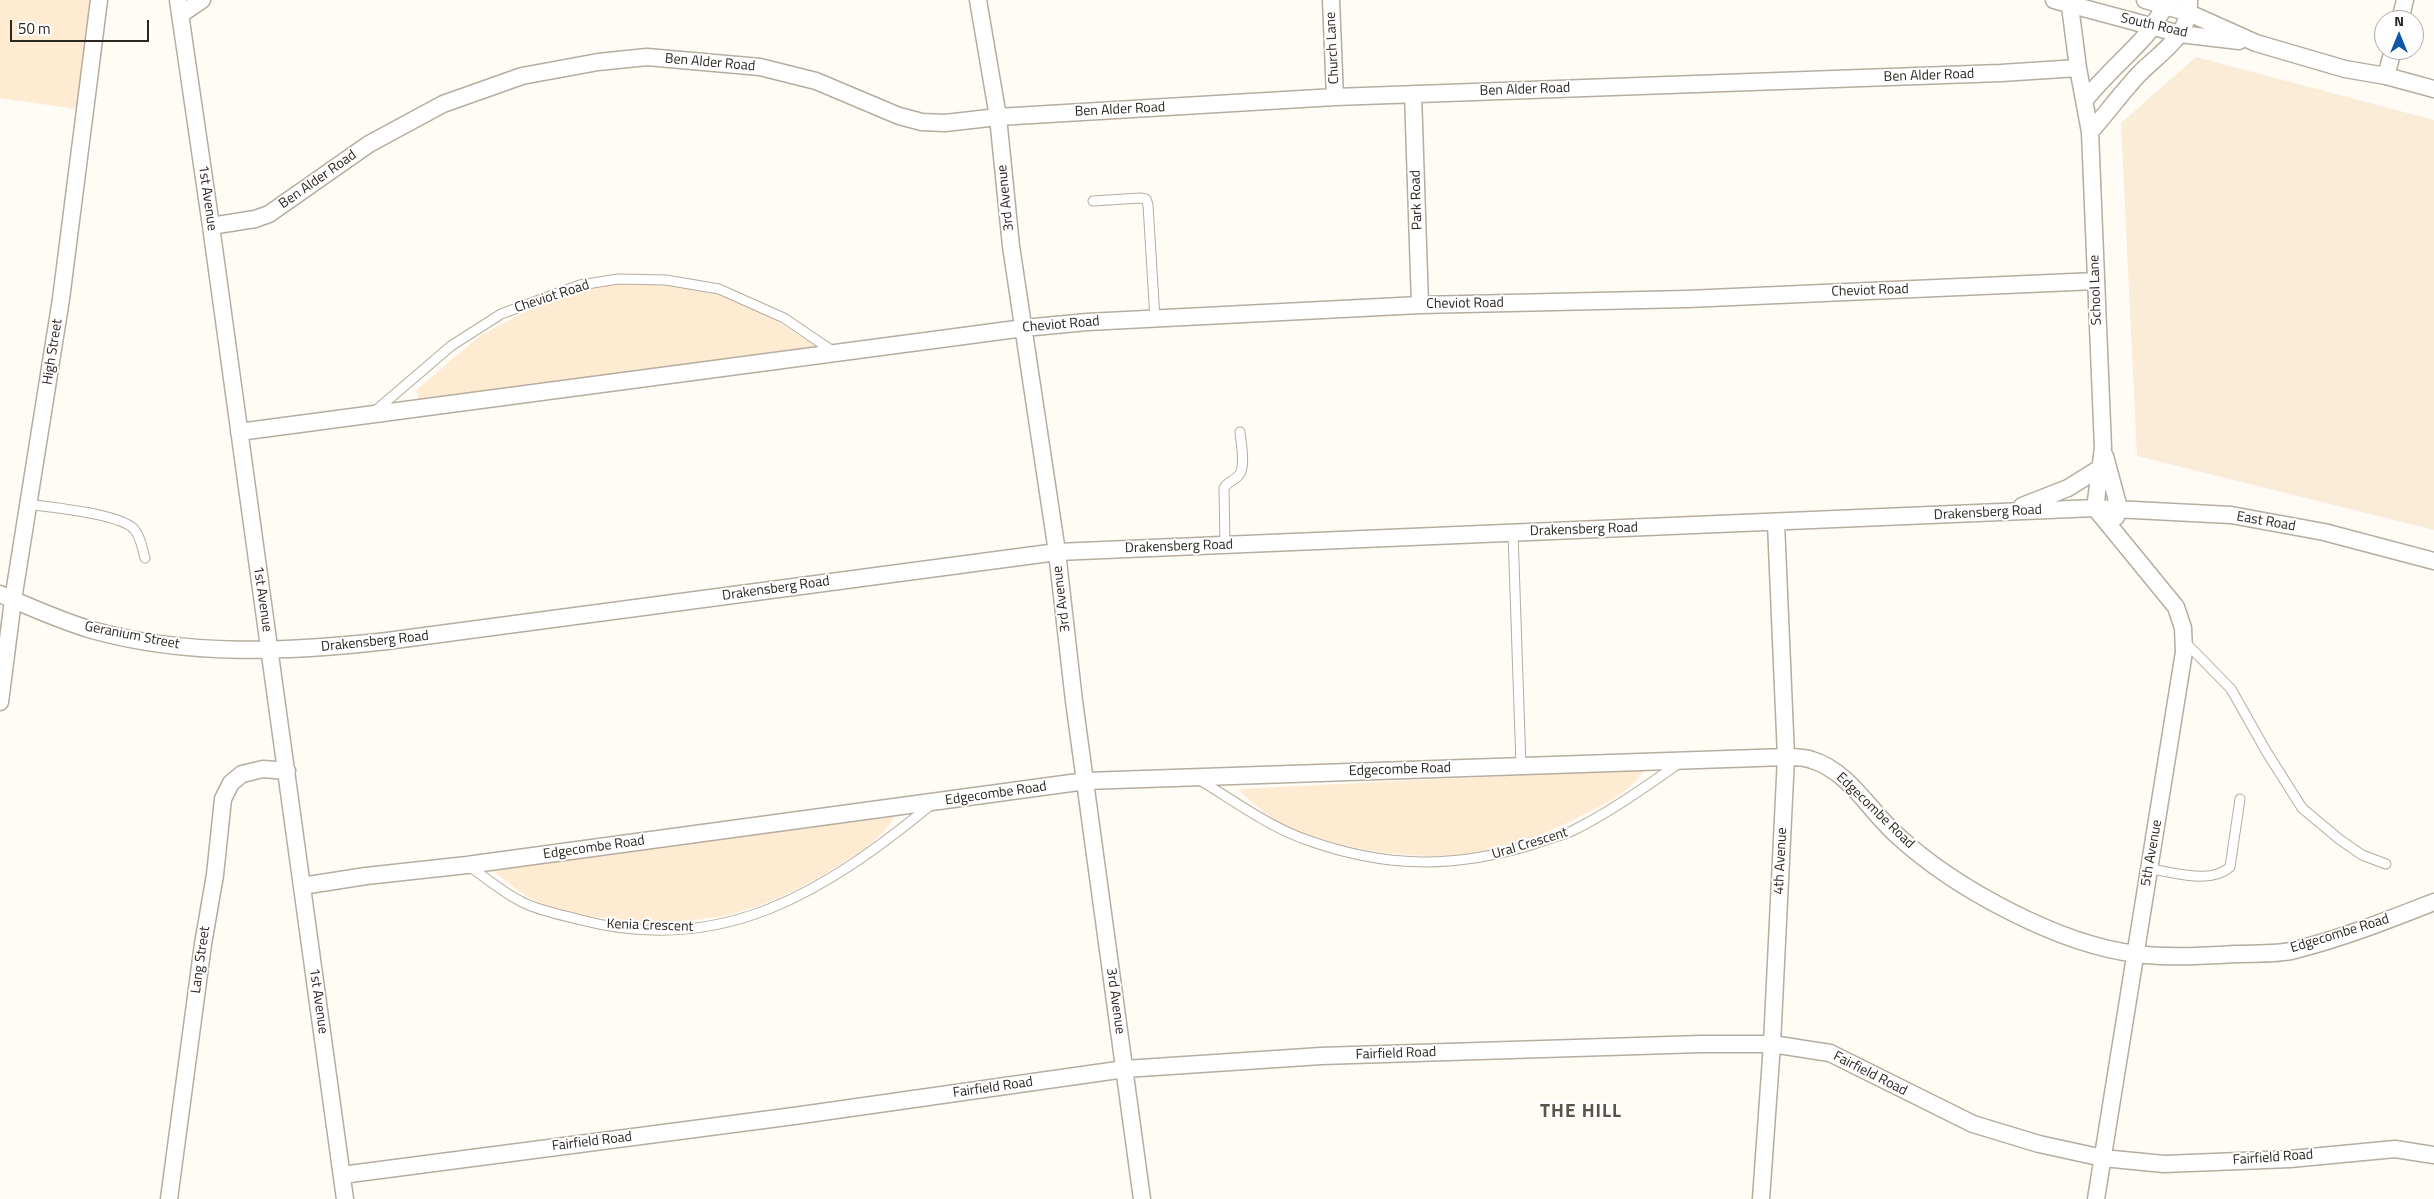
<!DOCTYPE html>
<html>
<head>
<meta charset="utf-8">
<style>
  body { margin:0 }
  #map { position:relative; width:2434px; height:1199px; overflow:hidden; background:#fffbf5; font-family:"Titillium Web",sans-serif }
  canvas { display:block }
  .north { position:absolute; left:2374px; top:10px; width:50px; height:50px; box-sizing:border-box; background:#fff; border:1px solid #aaa9a7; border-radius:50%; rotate:0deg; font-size:14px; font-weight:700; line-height:20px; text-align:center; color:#2b2722 }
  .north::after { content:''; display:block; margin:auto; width:18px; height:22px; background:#0d58a7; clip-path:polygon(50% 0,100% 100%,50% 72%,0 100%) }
  .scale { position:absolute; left:10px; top:20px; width:139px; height:22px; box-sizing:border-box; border:2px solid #2b2722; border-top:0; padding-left:6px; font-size:15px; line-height:18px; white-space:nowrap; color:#2b2722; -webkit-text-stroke:4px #fff; paint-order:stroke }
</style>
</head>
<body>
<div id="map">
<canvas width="2434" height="1199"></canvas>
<div class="north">N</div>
<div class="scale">50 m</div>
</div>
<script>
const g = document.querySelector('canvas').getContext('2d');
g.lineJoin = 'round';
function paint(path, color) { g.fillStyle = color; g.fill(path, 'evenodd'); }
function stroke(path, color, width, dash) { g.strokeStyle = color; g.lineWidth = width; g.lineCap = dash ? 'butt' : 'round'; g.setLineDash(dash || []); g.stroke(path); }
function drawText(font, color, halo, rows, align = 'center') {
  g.font = font + ' "Titillium Web",sans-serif'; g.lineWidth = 4; g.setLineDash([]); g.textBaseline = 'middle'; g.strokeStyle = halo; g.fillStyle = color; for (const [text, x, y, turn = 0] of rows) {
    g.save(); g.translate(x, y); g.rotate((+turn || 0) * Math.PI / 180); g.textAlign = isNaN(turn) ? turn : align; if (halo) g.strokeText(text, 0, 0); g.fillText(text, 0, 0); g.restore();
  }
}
const built = new Path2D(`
  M2196,57l238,63v410l-297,-74 -16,-333z`);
const green = new Path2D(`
  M0,0h93l-16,109 -77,-11z
  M632,281l64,4 43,12 78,50 -398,53 -3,-10 65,-55 42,-22 59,-26z
  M1645,769c-16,25 -41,35 -66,48 -32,17 -68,30 -104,36 -52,9 -159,-4 -202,-34 -13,-9 -24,-20 -35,-30z
  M896,814c-13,25 -38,39 -62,54 -30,19 -65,36 -99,45 -51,14 -160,11 -205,-15 -13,-8 -25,-18 -37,-27z`);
const lane = new Path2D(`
  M1093,201l47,-3 6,1 2,6 7,114
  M374,412l77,-66 50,-32 79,-29 38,-6 48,1 53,9 65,29 50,34
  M28,504c25,4 90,9 106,25 7,8 8,19 11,29
  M1513,533l8,233
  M1225,545l-1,-57c4,-7 10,-7 15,-13 7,-8 2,-32 1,-43
  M2184,641l47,48 35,62 36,57 37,31 23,16 24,9
  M1198,779c35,21 71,48 109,61 78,28 148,29 227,4 13,-5 27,-8 40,-14 36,-18 72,-43 105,-67
  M469,866c17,12 35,27 53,36 18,9 40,13 59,18 142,37 245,-29 351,-116
  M2150,869c24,3 60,16 80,-2l10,-68`);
const street = new Path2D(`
  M178,0l33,226 134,973
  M978,0l20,117 13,129 46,306 17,149 68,498
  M1331,0l4,97
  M2054,0l126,34 59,7
  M2145,0l44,13 67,30 89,26 41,7 48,13
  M2070,6l8,62 12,64 13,316 -8,60
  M180,15l22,-15
  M2400,20l5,-20
  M2386,76l7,-26
  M1413,94l7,211
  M2085,100c19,-24 42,-43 62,-66 9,-11 14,-26 26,-34
  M2090,132c17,-19 32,-40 50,-59 22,-22 51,-38 49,-73
  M211,226l44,-7 14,-5 100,-70 74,-40 79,-28 76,-14 49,-5 113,10 56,14 83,35 23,6 23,1 53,-6 337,-20 666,-24 77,-5
  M239,432l785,-104 63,-6 333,-17 267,-6 409,-18
  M2105,456l14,52 -3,9
  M2022,506l46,-18 32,-20
  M2095,508l81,99 7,21 1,24 -88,547
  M0,594c30,13 61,27 92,36 96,27 197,22 295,11l670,-89 1038,-44 136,7 93,17 110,29
  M0,702l13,-102 48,-301 38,-299
  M302,886l64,-10 101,-11 619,-84 700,-24c8,0 19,0 26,3 37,11 59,53 87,77 57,52 161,108 238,117 32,4 65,2 98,0 19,-1 41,1 60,-4 48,-12 93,-30 139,-48
  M342,1175l452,-59 331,-47 196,-13 380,-12h71l58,9 143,71 66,20 64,14 61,6 126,-5 105,-10 39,6
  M169,1199l34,-255 12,-69 8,-76 8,-16 11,-9 21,-5 24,2
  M1761,1199l11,-155 14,-287 -10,-234`);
const streetNames = [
  ["South Road",2154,26,13],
  ["Church Lane",1333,48,-93],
  ["Ben Alder Road",710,63,5],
  ["Ben Alder Road",1929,76,-2],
  ["Ben Alder Road",1525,90,-2],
  ["Ben Alder Road",1120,110,-3],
  ["Ben Alder Road",318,180,-35],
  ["1st Avenue",207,198,82],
  ["3rd Avenue",1006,198,-96],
  ["Park Road",1417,200,-92],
  ["School Lane",2096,290,-92],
  ["Cheviot Road",1870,291,-2],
  ["Cheviot Road",552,297,-18],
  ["Cheviot Road",1465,304,-1],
  ["Cheviot Road",1061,325,-5],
  ["High Street",53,352,-81],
  ["Drakensberg Road",1988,513,-3],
  ["East Road",2266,522,10],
  ["Drakensberg Road",1584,530,-2],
  ["Drakensberg Road",1179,547,-2],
  ["Drakensberg Road",776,589,-8],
  ["1st Avenue",262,599,82],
  ["3rd Avenue",1062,599,-97],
  ["Geranium Street",132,636,11],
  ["Drakensberg Road",375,642,-6],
  ["Edgecombe Road",1400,770,-2],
  ["Edgecombe Road",996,794,-8],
  ["Edgecombe Road",1875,811,44],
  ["Ural Crescent",1530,844,-17],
  ["Edgecombe Road",594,848,-8],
  ["5th Avenue",2152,853,-80],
  ["4th Avenue",1781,861,-87],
  ["Kenia Crescent",650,926,2],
  ["Edgecombe Road",2340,934,-17],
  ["Lang Street",201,960,-82],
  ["1st Avenue",318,1001,82],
  ["3rd Avenue",1115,1001,82],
  ["Fairfield Road",1396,1054,-2],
  ["Fairfield Road",1870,1074,27],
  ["Fairfield Road",993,1088,-8],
  ["Fairfield Road",592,1142,-7],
  ["Fairfield Road",2273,1158,-4]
];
const districtNames = [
  ["THE HILL",1581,1112]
];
paint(built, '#fbecd8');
paint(green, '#feebd2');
stroke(lane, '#b6ac9f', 11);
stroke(street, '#b6ac9f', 19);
stroke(lane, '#fff', 9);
stroke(street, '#fff', 16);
drawText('14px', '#2b2722', '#fff', streetNames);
g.letterSpacing = '1px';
drawText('bold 19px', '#5d5449', '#fff', districtNames);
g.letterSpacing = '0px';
</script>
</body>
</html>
